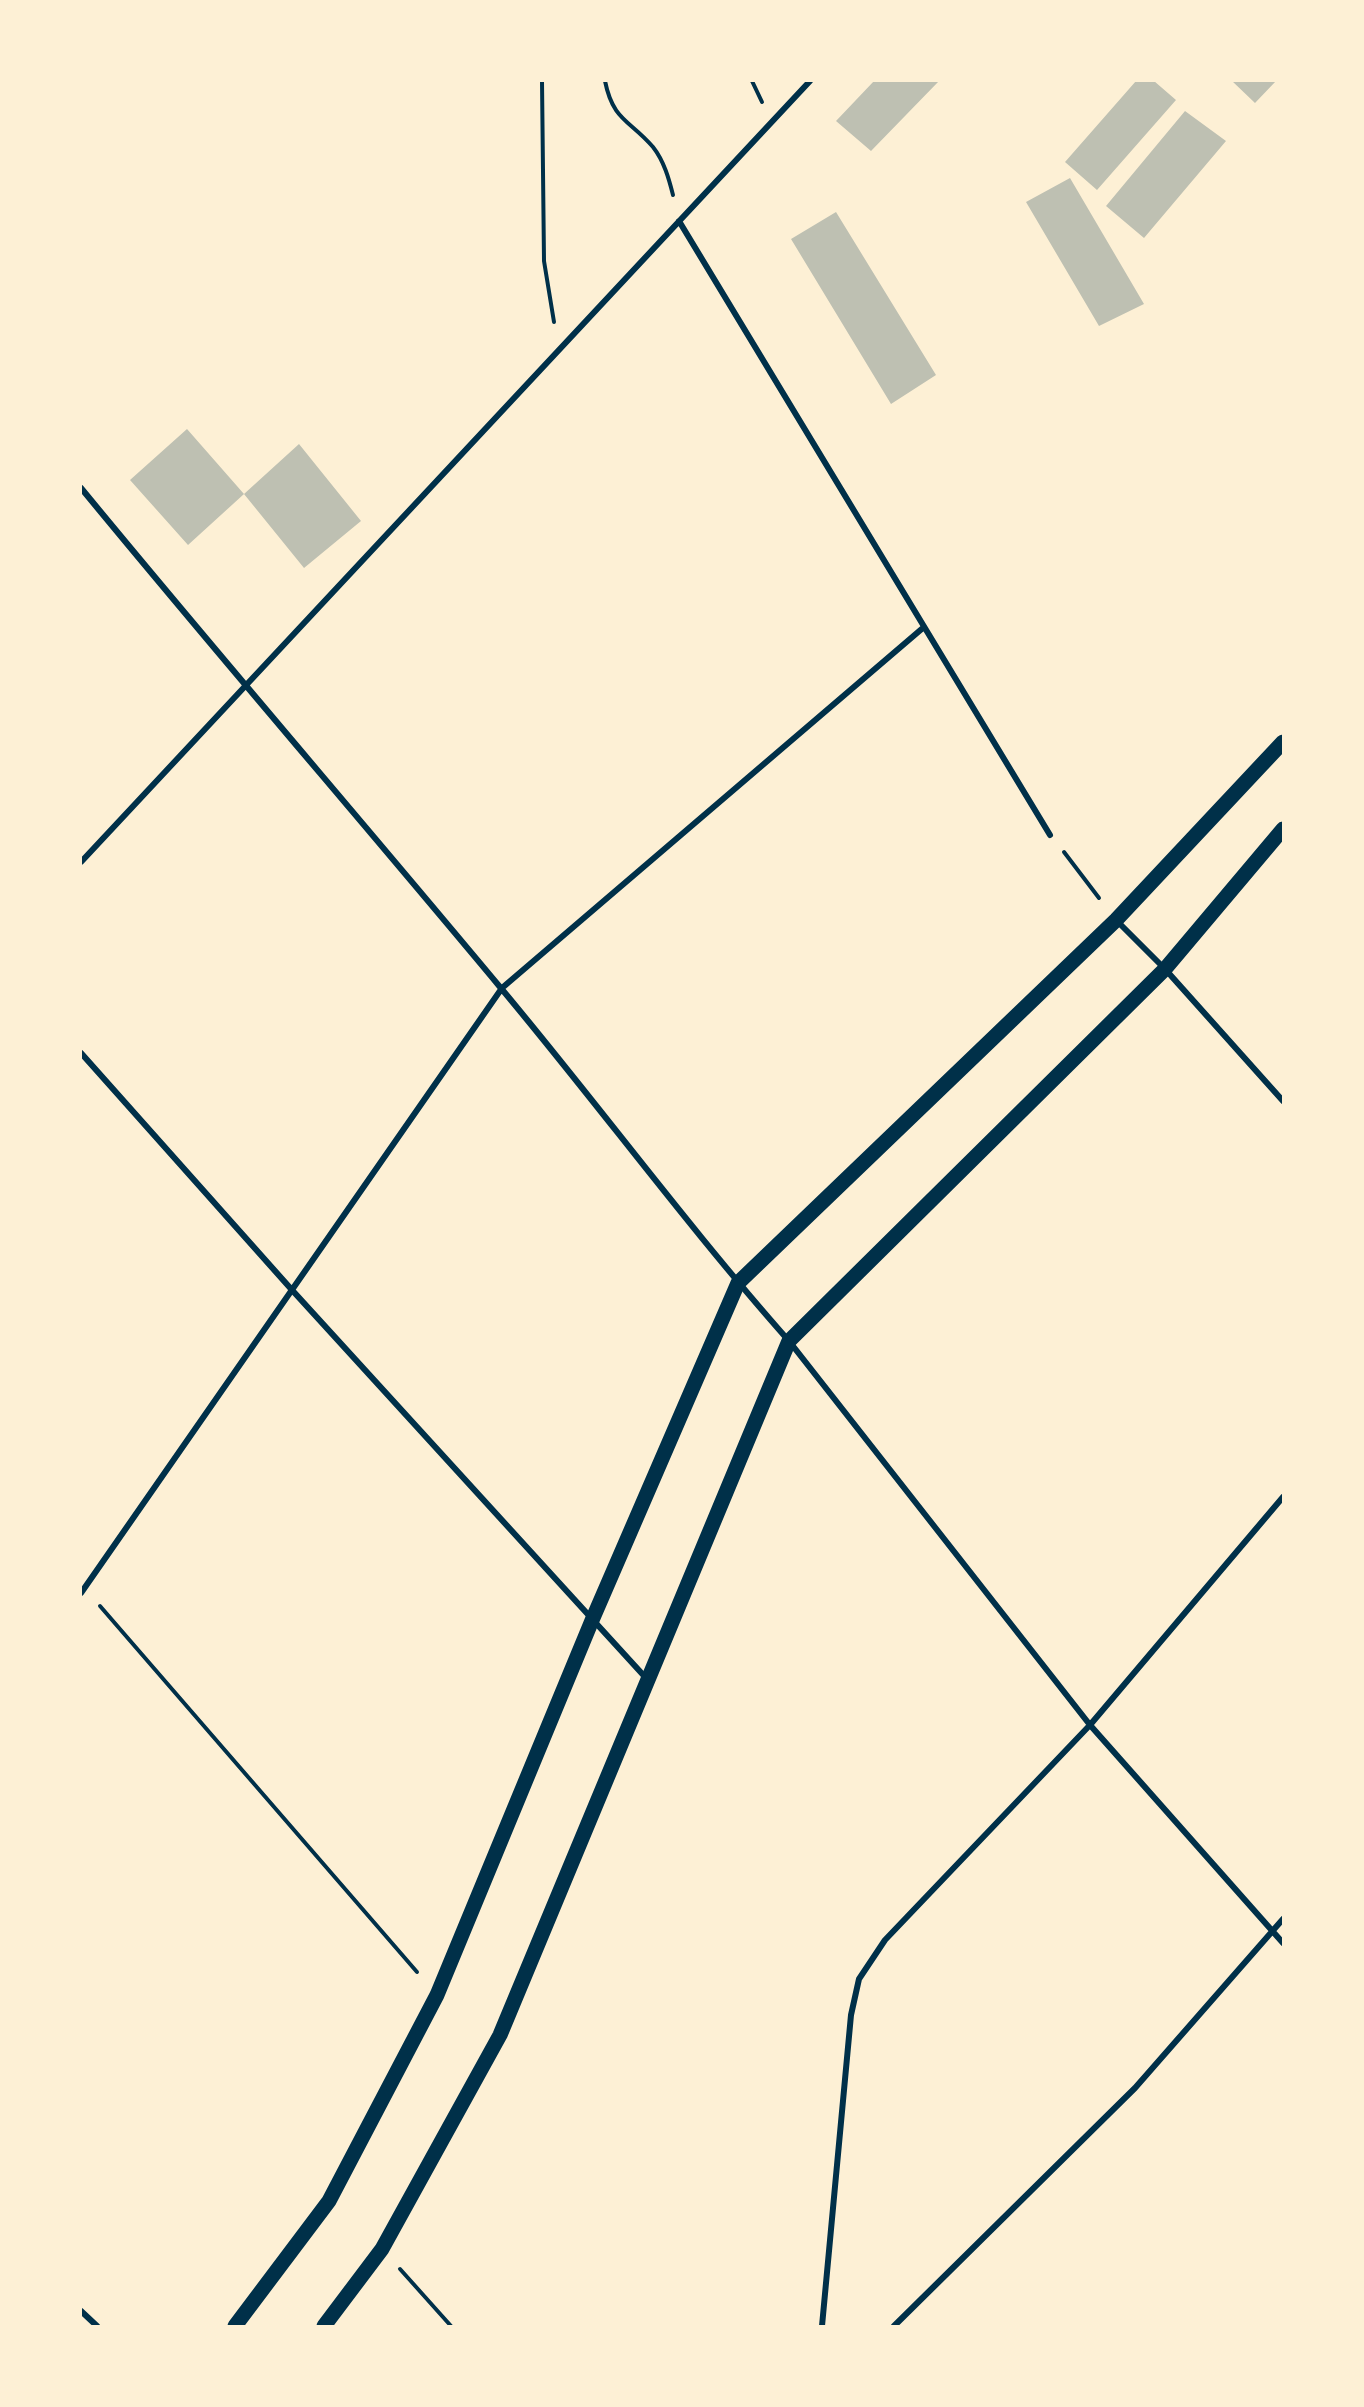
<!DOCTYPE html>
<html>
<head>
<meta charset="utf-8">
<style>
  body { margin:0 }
  #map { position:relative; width:1364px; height:2407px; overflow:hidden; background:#fdf0d5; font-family:Helvetica,sans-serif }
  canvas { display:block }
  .frame { position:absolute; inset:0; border:82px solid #fdf0d5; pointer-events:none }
</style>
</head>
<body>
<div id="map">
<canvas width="1364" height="2407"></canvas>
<div class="frame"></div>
</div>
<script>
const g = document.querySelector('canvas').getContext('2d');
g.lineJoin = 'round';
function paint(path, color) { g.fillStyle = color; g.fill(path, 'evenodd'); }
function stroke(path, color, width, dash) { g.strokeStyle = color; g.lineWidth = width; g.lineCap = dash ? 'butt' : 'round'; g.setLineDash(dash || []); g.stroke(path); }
const building = new Path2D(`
  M874,81h65l-68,70 -35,-30z
  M1136,81h18l22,19 -79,90 -32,-28z
  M1232,81h44l-21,22z
  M1185,111l41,30 -82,97 -38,-32z
  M1070,178l74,126 -45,22 -73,-124z
  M836,212l100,163 -45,29 -100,-165z
  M187,429l57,65 -56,51 -58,-65z
  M299,444l62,77 -57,47 -60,-74z`);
const path = new Path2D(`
  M542,81l2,180 10,61
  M605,81c8,40 25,39 48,66 11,14 16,32 20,48
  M752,81l10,21
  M1064,852l35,46
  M100,1606l317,366
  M400,2269l51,57`);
const minor = new Path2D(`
  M679,221l371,614
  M81,488c138,168 280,332 419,499 98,117 188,240 289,354l301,384 193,218
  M81,862l729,-781
  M1117,921l48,48 118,132
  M81,1053l211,237 354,388
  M81,1593l421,-605 422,-361
  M81,2311l16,15
  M822,2326l29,-311 8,-36 26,-39 205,-215 193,-228
  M894,2326l241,-238 148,-169`);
const primary = new Path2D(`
  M235,2326l94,-125 108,-206 156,-377 145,-335 378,-363 167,-178
  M324,2326l58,-77 118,-214 289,-694 376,-372 118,-140`);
paint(building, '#bec0b2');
stroke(path, '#003049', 4);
stroke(minor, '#003049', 6);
stroke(primary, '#003049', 15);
</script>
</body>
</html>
